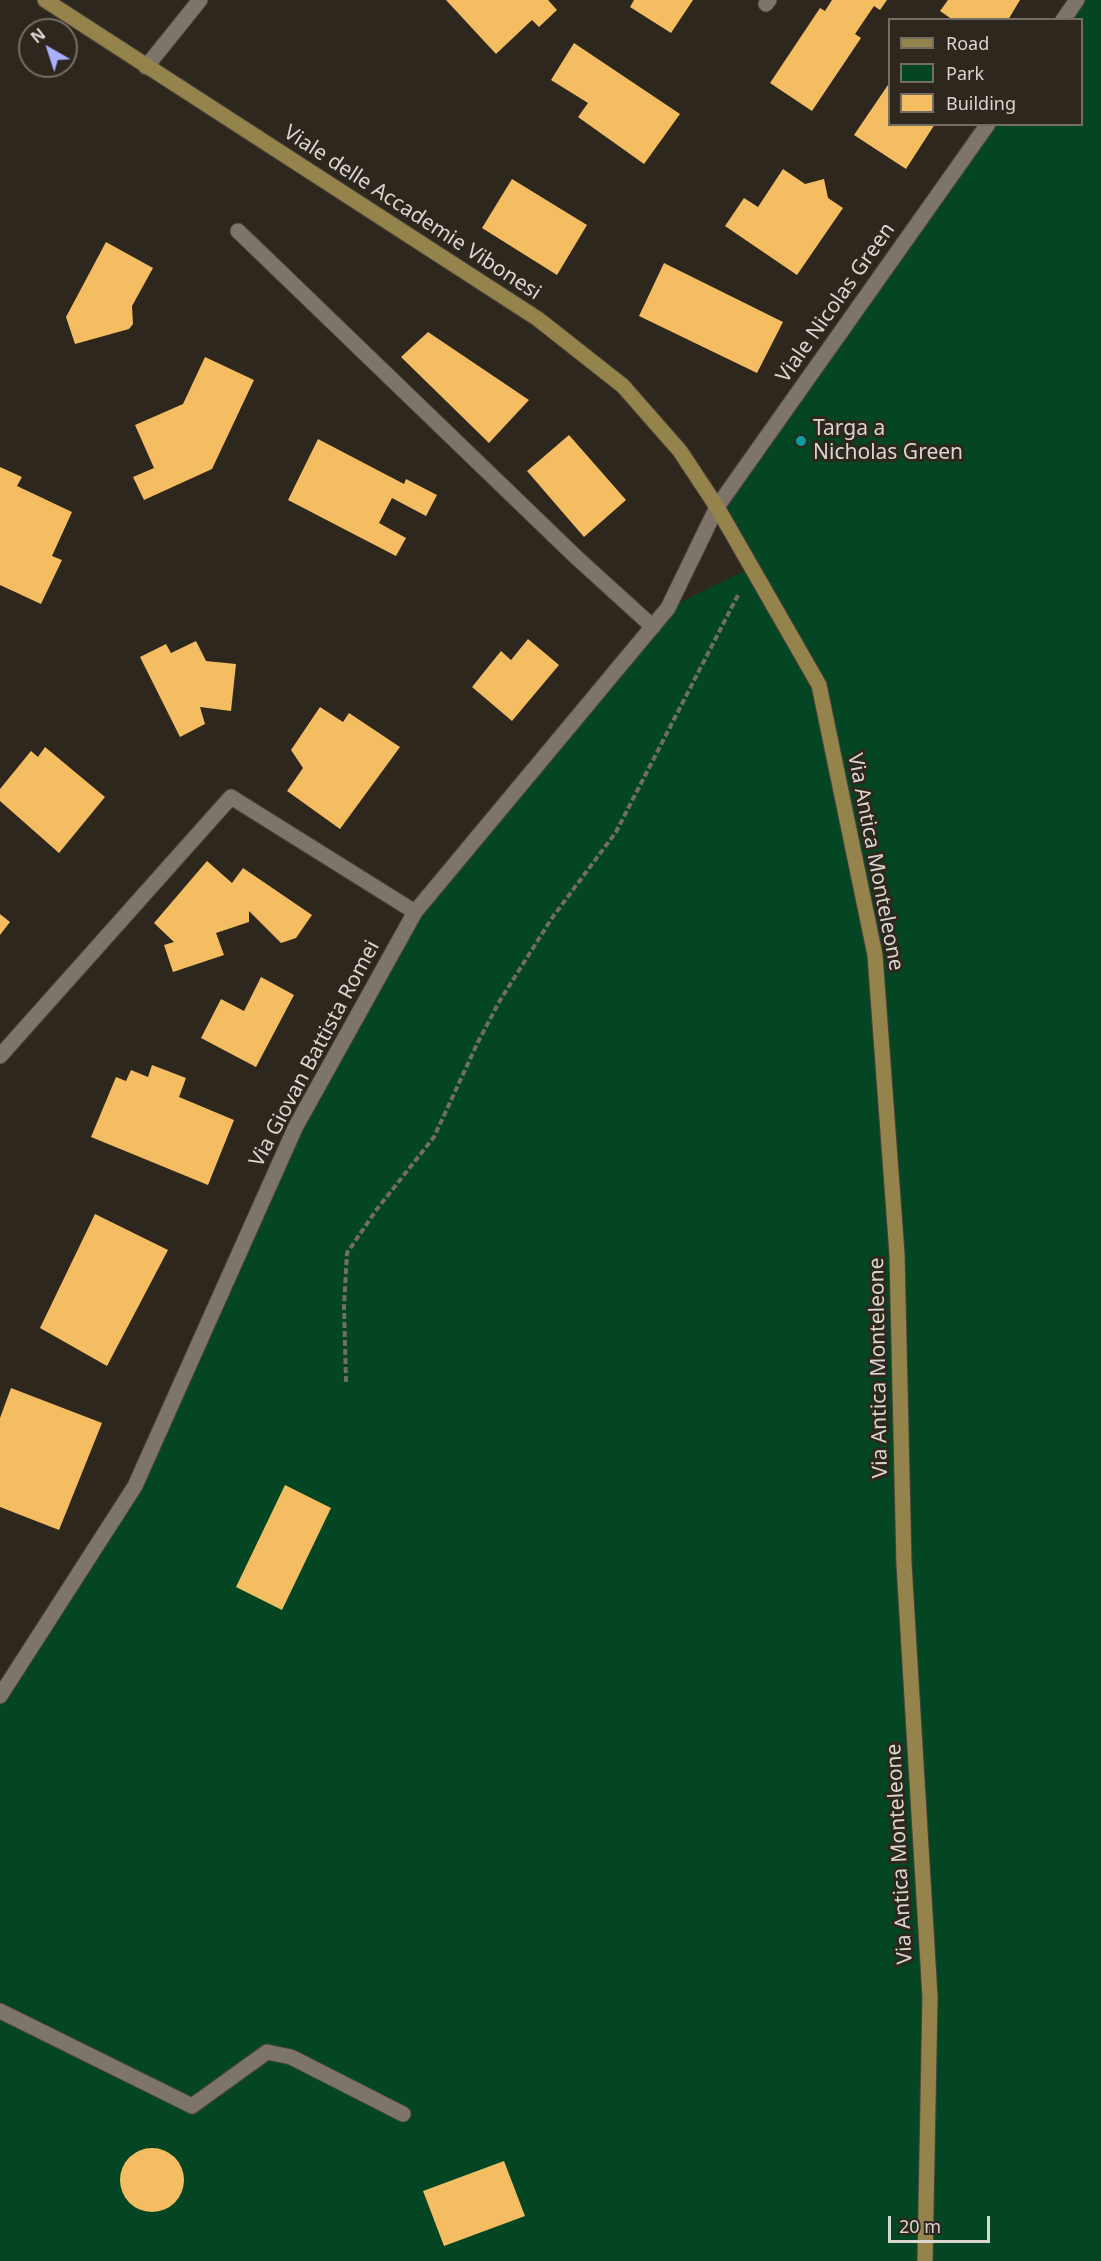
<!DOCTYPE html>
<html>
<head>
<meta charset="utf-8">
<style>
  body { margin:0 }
  #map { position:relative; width:1101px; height:2261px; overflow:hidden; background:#2e271d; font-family:"Noto Sans",sans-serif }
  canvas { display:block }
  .legend { position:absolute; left:888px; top:18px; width:195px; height:108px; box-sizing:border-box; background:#2e271d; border:2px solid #736d64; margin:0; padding:8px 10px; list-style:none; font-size:18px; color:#dad6cf }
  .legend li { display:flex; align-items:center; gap:12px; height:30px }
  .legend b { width:30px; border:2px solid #736d64 }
  .north { position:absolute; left:18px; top:18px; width:60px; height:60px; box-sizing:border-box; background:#2e271d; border:2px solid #736d64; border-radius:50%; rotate:321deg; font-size:16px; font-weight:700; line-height:24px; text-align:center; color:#dad6cf }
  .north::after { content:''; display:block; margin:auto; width:21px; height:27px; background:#a7b0fc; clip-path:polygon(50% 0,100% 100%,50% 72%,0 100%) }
  .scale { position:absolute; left:888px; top:2216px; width:102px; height:27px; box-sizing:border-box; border:3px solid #dad6cf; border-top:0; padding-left:8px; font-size:18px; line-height:21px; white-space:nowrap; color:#dad6cf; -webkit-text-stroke:4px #2e271d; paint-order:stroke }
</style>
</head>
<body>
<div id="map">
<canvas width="1101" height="2261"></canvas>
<ul class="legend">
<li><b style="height:8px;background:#95834c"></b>Road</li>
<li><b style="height:16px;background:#044623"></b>Park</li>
<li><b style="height:16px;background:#f5bd62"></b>Building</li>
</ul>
<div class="north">N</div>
<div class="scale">20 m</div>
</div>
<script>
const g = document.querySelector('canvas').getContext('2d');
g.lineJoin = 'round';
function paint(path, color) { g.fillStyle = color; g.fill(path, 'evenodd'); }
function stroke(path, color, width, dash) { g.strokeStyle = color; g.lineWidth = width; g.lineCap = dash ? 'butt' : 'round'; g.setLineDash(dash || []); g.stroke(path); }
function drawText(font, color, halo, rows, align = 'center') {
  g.font = font + ' "Noto Sans",sans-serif'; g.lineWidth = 6; g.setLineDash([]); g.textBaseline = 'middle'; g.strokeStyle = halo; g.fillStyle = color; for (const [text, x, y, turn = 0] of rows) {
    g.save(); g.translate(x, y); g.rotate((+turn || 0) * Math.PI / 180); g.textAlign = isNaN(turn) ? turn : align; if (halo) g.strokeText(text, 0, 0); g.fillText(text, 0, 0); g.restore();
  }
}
const green = new Path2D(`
  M1077,0h24v2261h-1101v-564l135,-211 161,-360 119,-214 253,-304 83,-40 -34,-61 271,-382 94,-1v-104l-19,-1z`);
const building = new Path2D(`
  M446,0h102l9,10 -18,17 -7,-7 -36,34z
  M634,0h59l-22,33 -41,-26z
  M832,0h55l-7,10 -6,-4 -19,28 6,4 -49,73 -42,-28 50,-75 5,3z
  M948,0h72l-12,20h-55l-13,-9z
  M574,43l106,71 -36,50 -66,-47 10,-14 -37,-23z
  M890,82v42h45l-29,45 -52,-34z
  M783,169l22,15 19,-5 4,19 15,10 -46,67 -72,-49 19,-28 14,9z
  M512,179l75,46 -30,50 -75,-47z
  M106,242l47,26 -21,38 1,18 -4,5 -54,15 -9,-27z
  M664,263l119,59 -26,51 -118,-57z
  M428,332l101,68 -40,43 -88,-86z
  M205,357l49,23 -42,89 -68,31 -11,-23 21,-9 -19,-43 48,-21z
  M569,435l57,65 -42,37 -57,-66z
  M318,439l86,45 2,-5 31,16 -11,21 -34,-18 -13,25 27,15 -10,18 -108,-56z
  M0,467l22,10 -5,9 55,26 -20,44 10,4 -21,44 -41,-19z
  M528,639l31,26 -47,56 -40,-34 29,-36 10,9z
  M196,641l10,20 30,3 -5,47 -31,-4 5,17 -25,13 -40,-80 26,-13 5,9z
  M320,707l23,15 6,-9 51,34 -60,82 -53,-38 16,-23 -12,-18z
  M45,747l60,50 -46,56 -59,-52v-12l31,-38 7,6z
  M207,861l25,22 11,-15 69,47 -16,23 -15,5 -32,-32v11l-33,11 8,22 -51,17 -9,-27 10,-3 -20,-19z
  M0,914l10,8 -10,13z
  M261,977l33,18 -38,72 -55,-29 20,-39 23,12z
  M152,1065l34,13 -7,19 55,23 -26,65 -117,-48 25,-60 10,4 5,-11 17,7z
  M95,1214l73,36 -61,116 -67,-38z
  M11,1388l91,35 -43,107 -59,-23v-89z
  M285,1485l46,23 -49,102 -46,-23z
  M120 2180a32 32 0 1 1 64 0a32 32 0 1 1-64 0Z
  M504,2161l21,55 -81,30 -21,-55z`);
const path = new Path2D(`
  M346,1382l-2,-76 3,-53 30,-44 57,-72 44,-95 21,-40 53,-84 64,-86 122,-237`);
const street = new Path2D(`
  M766,4l3,-4
  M1063,20l14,-20
  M146,67l54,-67
  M238,231l338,326 77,70
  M0,1056l231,-259 184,115
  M0,1696l135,-210 161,-360 119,-214 253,-304 49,-101 271,-383
  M0,2011l192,95 75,-54 24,5 112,57`);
const secondary = new Path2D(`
  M45,0l493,319 85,67 57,65 37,56 102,178 56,270 22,299 7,310 26,433 -5,264`);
const markers = [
  [801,441,6,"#0f9aa8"]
];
const streetNames = [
  ["Viale delle Accademie Vibonesi",412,213,33],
  ["Viale Nicolas Green",836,303,-55],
  ["Via Antica Monteleone",875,862,79],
  ["Via Giovan Battista Romei",315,1054,-62],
  ["Via Antica Monteleone",879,1368,-91],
  ["Via Antica Monteleone",900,1854,-93]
];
const poiNames = [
  ["Targa a",813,429],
  ["Nicholas Green",813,453]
];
paint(green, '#044623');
paint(building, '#f5bd62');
stroke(street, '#49433b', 17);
stroke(secondary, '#49433b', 17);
stroke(path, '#726d64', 4, [6, 3]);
stroke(street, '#7d7569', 15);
stroke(secondary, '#95834c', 15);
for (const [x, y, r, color] of markers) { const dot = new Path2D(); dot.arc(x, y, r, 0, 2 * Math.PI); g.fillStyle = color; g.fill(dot); stroke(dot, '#2e271d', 2); }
drawText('21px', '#dad6cf', '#2e271d', streetNames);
drawText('21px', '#dad6cf', '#2e271d', poiNames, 'left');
</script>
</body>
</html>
